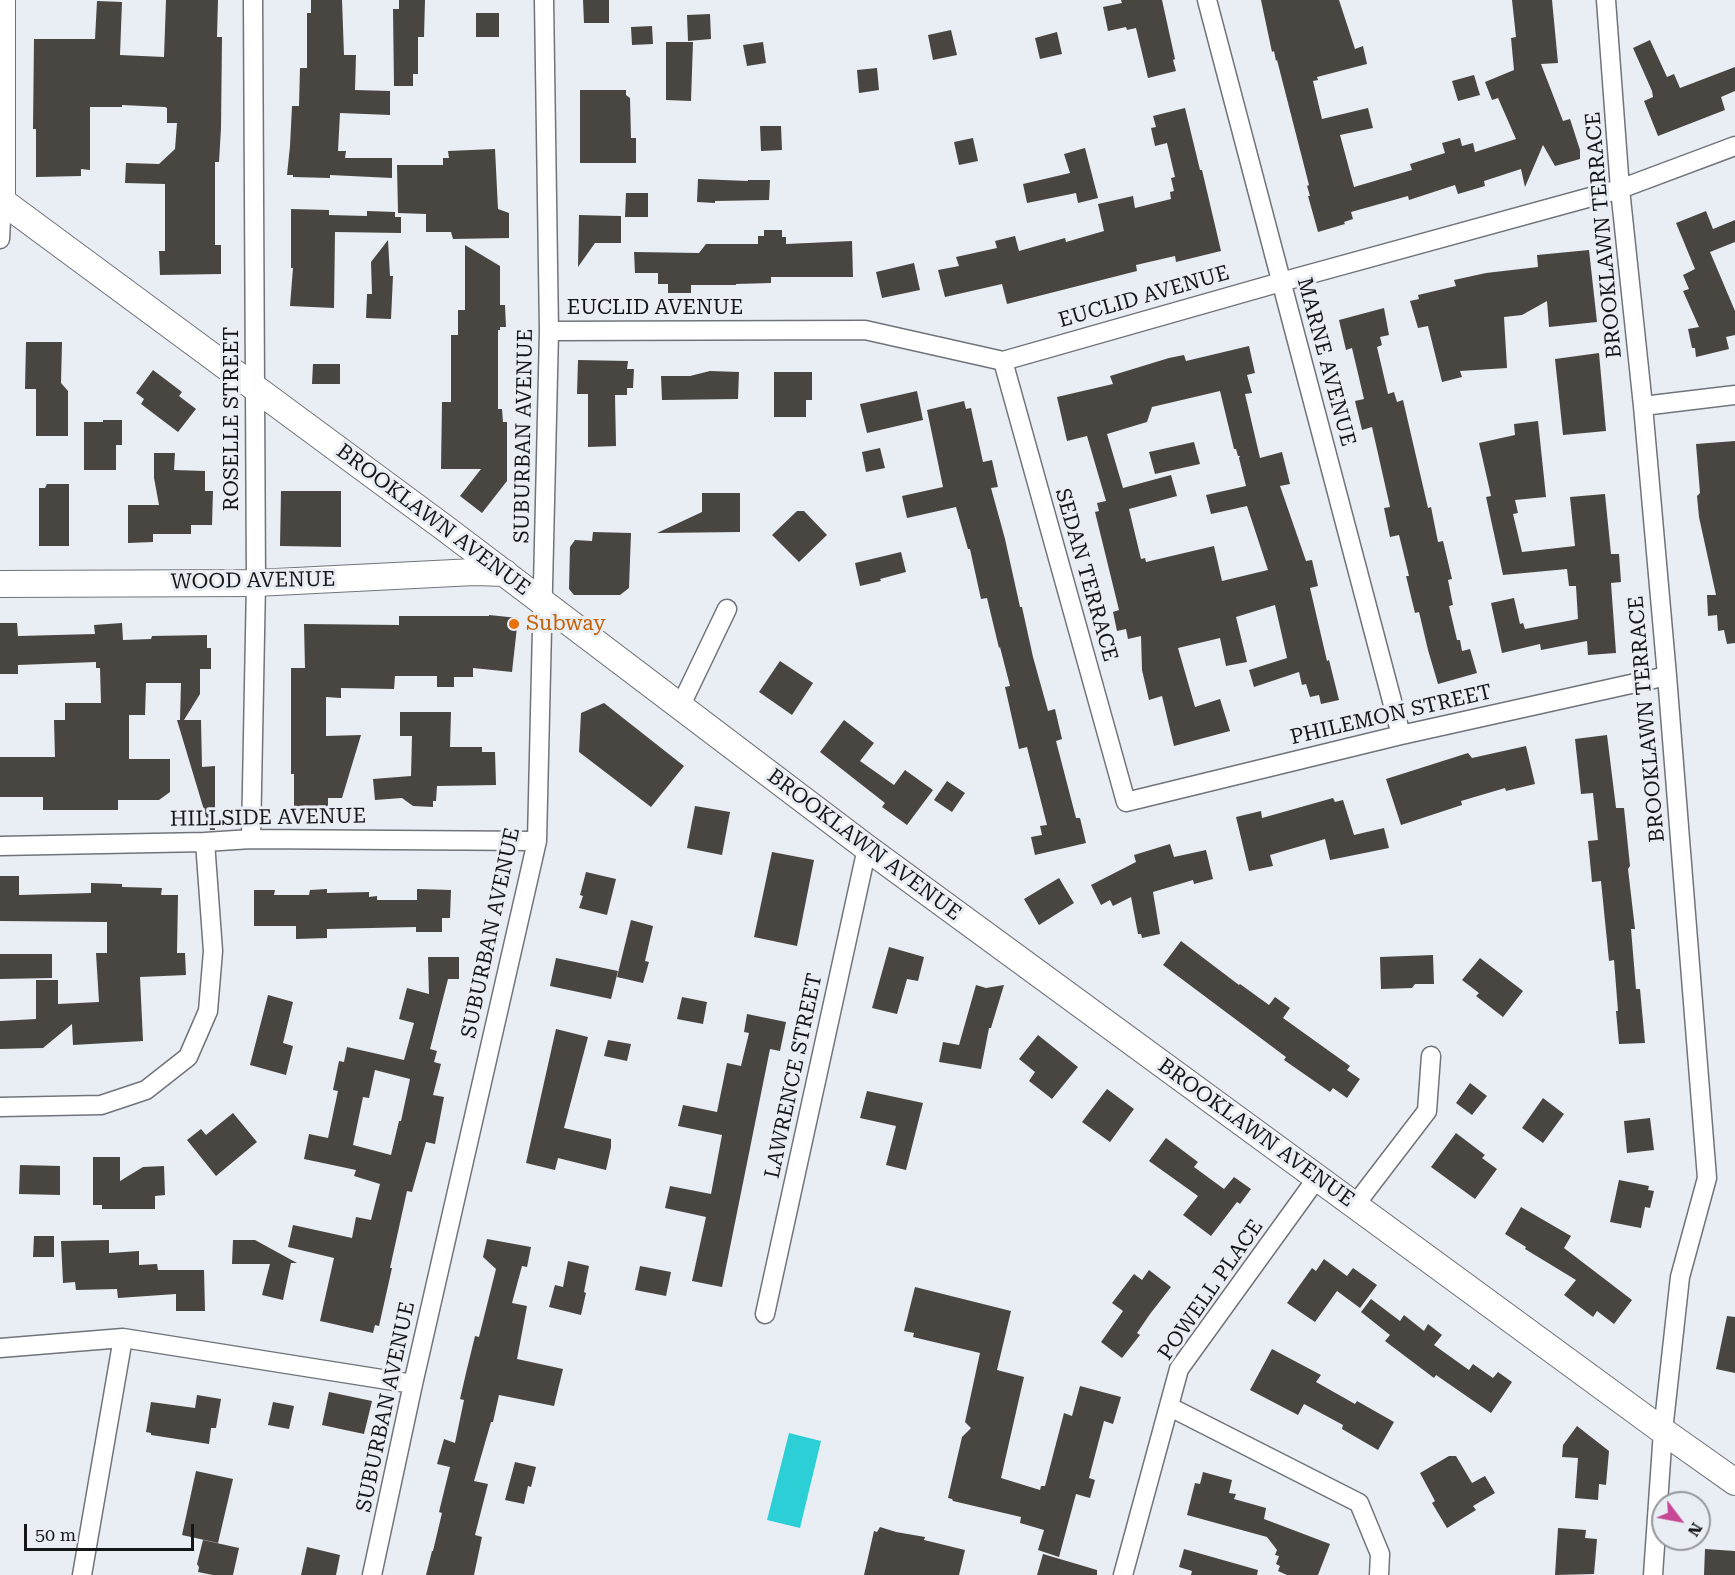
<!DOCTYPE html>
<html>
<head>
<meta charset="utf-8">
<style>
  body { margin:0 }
  #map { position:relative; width:1735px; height:1575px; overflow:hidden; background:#e9eef4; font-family:"Roboto Serif",serif }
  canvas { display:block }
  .north { position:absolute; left:1651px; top:1491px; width:60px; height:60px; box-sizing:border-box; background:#e9eef4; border:2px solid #94989c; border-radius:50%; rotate:122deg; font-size:16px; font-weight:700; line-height:24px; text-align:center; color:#141618 }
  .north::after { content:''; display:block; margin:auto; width:21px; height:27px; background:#c64896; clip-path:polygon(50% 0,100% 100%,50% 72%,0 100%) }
  .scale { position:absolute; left:24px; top:1524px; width:170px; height:27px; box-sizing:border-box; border:3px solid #141618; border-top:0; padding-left:8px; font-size:18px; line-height:21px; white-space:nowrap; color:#141618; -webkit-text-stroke:4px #e9eef4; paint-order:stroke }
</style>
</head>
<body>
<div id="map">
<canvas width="1735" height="1575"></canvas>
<div class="north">N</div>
<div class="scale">50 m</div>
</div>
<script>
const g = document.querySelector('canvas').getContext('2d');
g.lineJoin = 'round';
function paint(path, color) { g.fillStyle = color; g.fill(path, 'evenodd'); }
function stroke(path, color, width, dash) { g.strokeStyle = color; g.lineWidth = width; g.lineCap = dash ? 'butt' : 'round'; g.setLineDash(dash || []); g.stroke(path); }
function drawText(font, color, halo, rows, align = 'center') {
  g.font = font + ' "Roboto Serif",serif'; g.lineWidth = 6; g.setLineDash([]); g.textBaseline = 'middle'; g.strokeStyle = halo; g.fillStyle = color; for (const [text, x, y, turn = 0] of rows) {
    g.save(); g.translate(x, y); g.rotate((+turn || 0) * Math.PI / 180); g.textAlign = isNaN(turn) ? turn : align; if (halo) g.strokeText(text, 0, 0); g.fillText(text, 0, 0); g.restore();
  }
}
const water = new Path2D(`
  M789,1433l32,8 -21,87 -33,-8z`);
const building = new Path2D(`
  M166,0h52l-1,37h5l-1,91 -2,34h-4v83h6v29l-61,1 -1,-24h6v-67l-40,-1 1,-20 33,1 16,-15 2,-26h-10v-15l-2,-1 -43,-2v2h-32v63l-9,-1v7l-45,1v-48h-3l1,-90h61l2,-38 25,1 -2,53 44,2z
  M311,0h31l2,55h12l-1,35 35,1v24l-50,-2 -2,38h8l-1,7h47v20l-62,-3v3l-37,-1v-2h-6l3,-29 2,-40h7l1,-38h7v-55h4z
  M399,0h26l-1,37h-6v37h-5v12h-19l-1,-77h6z
  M583,0h26v23h-25z
  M1121,0h41l13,59 -2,1 3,11 -28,7 -12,-50 -9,2 -1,-3 -18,4 -5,-24 19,-4z
  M1261,0h78l16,49 8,-3 4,18 -50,13 1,3 -5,1 9,38 46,-11 5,20 -33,7 14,52 58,-17 -2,-6 35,-11 -3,-10 18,-5 2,8 11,-3 2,9 41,-13 -18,-41 -6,2 -7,-18 29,-12 -3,-32 5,-1 -4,-37h40l6,63 -17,1 22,57 7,-2 10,31v9l-25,7 -12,-21 -18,42 -4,-18 -37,12 1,5 -27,8 -3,-9 -46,15 -1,-4 -57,16 2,7 -9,3 1,2 -27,8 -10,-36h2l-3,-10 2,-1 -32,-125 -1,1 -2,-10 -2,1z
  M476,13h23v24h-23z
  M710,14l1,25 -23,2 -1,-26z
  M652,26l1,18 -21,1 -1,-18z
  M951,30l6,25 -24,5 -5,-25z
  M1057,32l5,22 -22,5 -5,-21z
  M1650,40l17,37 7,-3 6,14 55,-21v24l-14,6 4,13 -67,26 -14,-35 9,-4 -1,-6 -19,-43z
  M666,42h27l-2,59 -25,-1z
  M763,42l3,21 -19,3 -4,-21z
  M877,68l2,22 -20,3 -2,-23z
  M1474,75l6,20 -22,6 -6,-20z
  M580,90h46v5l4,3 1,40h5v25h-56z
  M1185,108l15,62h2l19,81 -45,11 -1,-6 -39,9 1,6 -130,33 -5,-20 -57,13 -7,-27 21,-4 -3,-9 41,-9 -2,-7 20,-5 4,15 46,-13 1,4 38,-11 -6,-27 35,-8 2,12 36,-9 -1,-7 4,-1 -3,-13 4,-1 -8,-34 -12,3 -4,-18 5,-1 -3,-11z
  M760,126h21l1,24 -21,1z
  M973,138l5,23 -19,4 -5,-23z
  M1085,148l13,50 -20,5 -2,-10 -49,10 -4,-19 47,-11 -6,-19z
  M495,149l3,60 11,4v25l-56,1 -2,-7h-25v-18l-28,-1 -1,-48h46v-7h6l-1,-7z
  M698,179l50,2v-1h22l-1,20 -54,1v2l-18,-1z
  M626,193h22v24h-23z
  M291,209l38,1v5l38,1v-5l28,1v5h6v16l-66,-1 -1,76 -44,-2 3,-38h-2z
  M1706,211l7,18 22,-9v22l-25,10 25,59v24l-9,2 3,12 -33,8 -1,-9h-3l-4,-19 11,-2 -16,-36 6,-2 -6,-14 12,-6 -19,-46z
  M579,215l42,1v27h-26l-17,24z
  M764,230h18v7h4v7l66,-3 1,36h-82v6l-35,1v1h-45v8h-23v-9h-10v-11h-23l-1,-21 65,1 7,-9h52v-8h6z
  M388,240l2,36h3l-2,43 -25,-1 1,-24h5l-1,-32z
  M465,245l35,21v39h5l1,22h-6v3h-2v79h4l1,13h4v59l-25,32 -22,-17 21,-27h-40l1,-67h9v-67h7v-25h7z
  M1589,250l8,72 -48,5 -2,-26 -25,14 -18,2 3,51 -47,3 2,6 -20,5 -14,-56 -10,2 -8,-27 9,-2 -1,-4 38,-9 -2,-6 32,-7 52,-6 -1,-12z
  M914,263l6,27 -38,8 -6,-26z
  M1384,308l5,27 -9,2 2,8 -5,2 11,47 6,-2 3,10 6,-2 25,108 3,-1 7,35 5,-1 9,38 -4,1 5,25 -4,1 8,34h3l2,11 8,-2 7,24 -39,11 -10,-34 -9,-38 -4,1 -9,-37h3l-10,-41 -9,2 -6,-29 6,-1 -18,-80 -10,3 -7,-29 9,-2 -12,-51 -6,2 -7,-30z
  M26,342h36l-1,41 7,8v45h-32v-47h-11z
  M1249,346l6,27 -8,2 5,18 -7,1 15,64 22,-6 8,32 -10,2 26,75 6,-1 6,26 -8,2 17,73 2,-1 10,40 -18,4 -2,-9 -9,2 -4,-13 -4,1 -3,-13 -45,15 -5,-17 38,-12 -12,-53 -39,12 11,45 -21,4 -6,-28 -42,10 17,59 25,-8 10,32 -56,15 -12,-50 -13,4 -7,-30 -1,-34 -13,3 -2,-10 -9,2 -4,-19 6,-2 -24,-98 4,-1 -2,-8 9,-2 -19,-65 -20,5 -10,-44 56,-13 -3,-8 59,-18 15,-3 2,6zM1220,391l14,58h2l2,7h2l-1,2 7,28 -40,9 5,19 36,-8 21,64 -46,11 -8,-35 -68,16 -1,-4 -4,1 -12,-50 48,-13 -6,-21 -48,13 -16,-54 40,-12 5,-15z
  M1599,353l7,78 -43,4 -8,-76z
  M578,360l50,1 -1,8h7l-1,19h-6v7h-12l1,51 -28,1v-53h-11z
  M313,364h27v20h-28z
  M153,370l29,22 -3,4 17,13 -18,23 -37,-28 3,-5 -8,-6z
  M710,371l29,1 -1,27 -76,1 -1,-24h29z
  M774,372h38v28h-6v17h-32z
  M917,391l6,29 -56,13 -7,-29z
  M964,401l2,8 5,-1 12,54 9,-2 6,27 -7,1 14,51 15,68h2l11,50 15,54 7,-2 7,30 -6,2 20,77h4l6,25 -51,12 -4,-18 11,-2 -2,-9 7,-1 -20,-78 -8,2 -14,-62 5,-1 -10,-39 -1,1 -12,-50 -6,1 -11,-50h-2l-12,-42 -49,11 -5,-22 41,-9 -16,-77z
  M103,420h19v25h-6v25h-32v-48h19z
  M1538,421l8,76 -31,3 3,13 -5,1 9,38 53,-6 -5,-49 35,-3 6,60h8l2,28 -10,1 5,70 -28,2 -1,-14 -46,9 -1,-6 -38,9 -11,-50 23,-5 6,26 3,-1 2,6 53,-10 -2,-33h-7l-2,-17 -64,6 -17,-78 5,-1 -12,-53 36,-8 -1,-11z
  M1735,441v202l-8,1 -3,-14 -6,1 -1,-16 -9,1 -1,-21h9l-17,-78 -2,-21 3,-3 -4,-49z
  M1194,442l6,22 -45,10 -6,-22z
  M880,448l5,20 -19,4 -4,-20z
  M154,453h21l-1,17 31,1v20h8l-1,34h-21v9h-38v8l-25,1v-38h31l-5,-27z
  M47,484h22v62h-30v-58h6z
  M281,491h60v56l-61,-1z
  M702,493h38v39l-83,1 45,-21z
  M797,511h7l23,24 -28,27 -27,-27z
  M593,532l38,1 -2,55 -9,7h-46l-5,-6 1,-42 5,-7 17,1z
  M901,552l5,20 -26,7 1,2 -21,5 -5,-23z
  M489,615l29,3 -6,54 -39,-4v9h-19v10h-17v-11h-42l-1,13 -53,-1v10l-15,-1v39l35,-1 -19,63h-14v11h-34v-35h-3v-106h14l-1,-44 95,1v-9h90z
  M0,623h17l1,13 77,-2 -1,-9 28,-2 1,17 28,-1 1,-3 55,-1v13h4v21h-11v25l-16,26h17l1,47 13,-1v64h-5l-33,-110h3l1,-37h-35l-1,32h-16v44h41v33l-11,8h-41v10h-75v-13h-43v-40h55l-1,-37h11v-17h36l-1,-35h-4v-6l-78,3v9h-18z
  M780,661l33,22 -21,32 -33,-23z
  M604,703l80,63 -33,41 -72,-55 2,-39z
  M400,712h51l-1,35h32v5h13l1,33 -59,1 -1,15h-3v6l-20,-1 -11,-8 -27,2 -2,-21 38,-3 1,-40h-12z
  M844,720l30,23 -14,18 34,24 11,-15 28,20 -26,35 -25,-18 3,-4 -65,-51z
  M1607,735l9,73h8l6,58 -2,3 7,60h-4l5,60h4l5,54 -26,1 -3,-33h2l-4,-51 -5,1 -8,-80 -9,1 -4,-41 10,-1 -5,-47 -12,1 -6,-55z
  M1526,746l9,38 -29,7 -1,-3 -44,13 1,4 -61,20 -15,-46 82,-26 4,5z
  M947,781l18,12 -13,19 -18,-12z
  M1333,798l2,4 8,-2 11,35 30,-7 5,20 -59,12 -5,-21 -55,16 3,11 -24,5 -13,-54 25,-6 1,7z
  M695,806l35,6 -8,43 -35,-7z
  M1170,844l4,13 32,-7 7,29 -19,5 -1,-4 -40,12 7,42 -18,4 -1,-4h-3l-7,-37 -18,9 -3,-6 -9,5 -10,-20 45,-23 -2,-7z
  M772,852l42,8 -17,86 -43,-9z
  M586,872l30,7 -9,36 -28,-7 4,-12 -3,-1z
  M0,876h19v19l72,-2v-10l31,1v3l40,1 -1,7h17l-1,58h8l1,22 -46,2 3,64 -70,4 -1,-21 -29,24 -43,1v-28l36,-2v-39h22v24l41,-2 -3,-49h11v-31l-107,-1z
  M1059,878l15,25 -35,22 -15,-26z
  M327,889v4l42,-1v5l8,-1v4h40v-11l34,1 -1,28h-8v14h-26v-5l-89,2v9l-31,1v-13h-42v-36h21l-1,5h35l1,-5z
  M631,920l22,6 -8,35 4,1 -6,21 -26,-6z
  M1181,941l58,44 1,-1 29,21 6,-8 15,11 -7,10 67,48 -3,4 13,9 -13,19 -14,-10 -3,4 -46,-32 2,-3 -123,-92z
  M889,947l35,10 -6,24 -11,-2 -10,35 -25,-6z
  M0,954h52v24l-52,1z
  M1433,955l1,29h-19l-3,4 -31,1 -1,-32z
  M428,957h31v22h-11l-18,70 7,2 -3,11 7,2 -8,31 11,2 -9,47 -9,-2 -14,50 -5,-1 -17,77h2l-13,58 -4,-1 -2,8 -53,-12 14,-63 -46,-11 5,-22 59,13 4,-21 15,3 9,-36 -26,-8 2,-6 -52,-11 5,-25 19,4 10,-47 -5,-1 6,-29 5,1 3,-15 57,13 10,-37 -15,-4 8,-31 22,6zM375,1070l35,9 -9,42h-2l-8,34 -38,-10 10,-48 6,1z
  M556,958l62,13 -7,28 -61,-13z
  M1480,958l43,33 -20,26 -27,-21 3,-3 -17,-13z
  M976,985l10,3 18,-3 -13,43h-2l-8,41 -42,-7 4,-20 16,3z
  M268,995l25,7 -10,41 10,3 -7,29 -36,-10z
  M682,997l25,5 -4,22 -26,-5z
  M747,1014l39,8 -6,29 -10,-2 -48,238 -30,-6 14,-64 -41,-9 5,-22 41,8 11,-59 -44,-9 5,-21 34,7 10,-49 14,3 8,-33 -5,-1z
  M556,1029l32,8 -24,91 47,11v8l-5,23 -48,-12 -3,12 -29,-7z
  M1038,1035l40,32 -26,32 -23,-18 6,-9 -16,-13z
  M608,1040l23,4 -4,17 -23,-5z
  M1470,1083l17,13 -15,19 -16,-12z
  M1107,1089l27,20 -24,33 -28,-20z
  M867,1091l56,12 -17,67 -20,-5 10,-39 -36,-8z
  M1543,1098l21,16 -21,29 -21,-15z
  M233,1113l24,29 -41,34 -29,-36 14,-11 5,6z
  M1650,1118l4,32 -27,3 -3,-32z
  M1456,1133l29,22 -3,3 15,11 -22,30 -44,-32z
  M1166,1138l32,24 -4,5 30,22 10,-12 17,12 -11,15 -3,-2 -26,34 -28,-21 15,-19 -49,-35z
  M93,1157h27v24l23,-14 21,-1 1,29 -10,1v13h-53v-4h-9z
  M20,1165l40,1v29l-41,-1z
  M1619,1180l30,6 -1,4 6,1 -4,17 -5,-1 -4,21 -31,-6z
  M1521,1207l50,29 -7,12 68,52 -18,24 -17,-13 -4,6 -29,-22 12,-15 -51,-31 1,-2 -21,-13z
  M34,1236h20v21h-21z
  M487,1239l44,8 -4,20 -5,-1 -10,37 15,3 -10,53 46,10 -9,37 -55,-11 -6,27h-2l-17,59 14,3 -13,51 7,2 -8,38h-48l6,-24h1l9,-38 -3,-1 11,-45 -13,-3 7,-25 11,4 9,-43 -4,-1 6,-26 9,-37 4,1 17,-68 -13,-12z
  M109,1240v13l30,-2v14l18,-1 1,6h46l1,41h-29v-17l-58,4 -1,-9 -41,1 -1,-8 -12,1 -2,-42z
  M233,1240h22l42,23h-6l-8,37 -21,-5 8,-31h-38z
  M1324,1259l23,17 6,-8 24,17 -17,23 -23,-17 -22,31 -28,-19 25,-35 4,3z
  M568,1261l21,5 -5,26 2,1 -5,22 -32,-8 6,-22 8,2z
  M640,1266l31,6 -5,24 -31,-6z
  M1149,1270l22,17 -21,27 -13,19 3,2 -18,23 -21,-16 22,-31 -11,-8 22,-29 8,6z
  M915,1287l96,24 -14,59 27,7 -23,101 39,12 1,-4h4l19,-73 8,3 8,-30 41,11 -8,27 -9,-3 -15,57 6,2 -5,18 -14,-4 -17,63 -21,-7 6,-20 -24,-7 1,-6 -68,-16 -1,-2 -4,-1 14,-61 9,-9 -6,-6 15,-69 -67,-16 1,-4 -10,-2z
  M1371,1299l29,22 4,-6 20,16 4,-7 14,11 -8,10 35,25 4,-6 20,14 5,-6 14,10 -21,31 -55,-38 -2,3 -49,-37 5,-6 -29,-23z
  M1727,1316l8,1v56l-19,-4z
  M1272,1349l49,26 -5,7 39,22 2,-3 37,21 -16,28 -36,-21 1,-4 -39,-21 -6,11 -48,-25z
  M329,1392l43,9 -8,33 -42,-9z
  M197,1395l24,4 -5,29h-5l-2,16 -58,-9v-2l-5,-1 5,-30 44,6z
  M273,1402l21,4 -5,23 -21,-4z
  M1577,1426l32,25 -3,34 -7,-1 -1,16 -23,-2 3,-40 -16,-1 1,-12z
  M1449,1456h7l16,27 13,-7 10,17 -22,13 3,4 -29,18 -15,-25 3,-2 -15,-28z
  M515,1462l21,5 -5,20 -3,-1 -4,18 -19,-4z
  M196,1471l37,8 -15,64 -36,-8z
  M1203,1472l29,8 -3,13 7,1 -2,5 32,9 -2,11 66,25 -12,31h-31l-9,-4 2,-5 -4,-2 3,-8 -4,-1 2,-5 -10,-13 -80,-22 8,-32 5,1z
  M880,1527l16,5 29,5 -1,3 41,10 -6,25h-95l10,-44 3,1z
  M1558,1528l28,2 -1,8 12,1 -3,35 -39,1z
  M203,1540l36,8 -6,27h-20l-15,-3 1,-5 -2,-3z
  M307,1547l33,8 -4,20h-35z
  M1184,1549l74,21 -1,5h-66l1,-4 -13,-4z
  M1705,1549l30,2v24h-31z
  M1043,1554l54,16v5h-60z`);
const street = new Path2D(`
  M1207,0l194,735
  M1606,0l14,189 23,217 24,270 40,502 -27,99 -17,154 -10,144
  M0,199l2,2 -2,38
  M549,331l316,-1 138,31 278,-79 339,-93 115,-43
  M1003,361l123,441 275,-67 266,-59
  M1643,406l92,-11
  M680,707l47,-98
  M251,839l5,-256 -3,-583
  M0,846l205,-4 46,-3 286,2
  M0,1107l101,-2 45,-15 42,-33 20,-46 5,-60 -8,-109
  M1355,1205l72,-94 4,-55
  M765,1314l102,-466
  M0,1348l123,-10 290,46
  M1170,1407l189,96 21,51 -1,21
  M82,1575l41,-237
  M372,1575l41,-191 124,-543 12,-510 -5,-331
  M1123,1575l56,-206 138,-191`);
const secondary = new Path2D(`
  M2,0v201l444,328 421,319 796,583 72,51
  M0,584l256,-1 218,-11 31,1`);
const markers = [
  [514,624,6,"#e8710a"]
];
const streetNames = [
  ["BROOKLAWN TERRACE",1604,235,-95],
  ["EUCLID AVENUE",1144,297,-16],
  ["EUCLID AVENUE",655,308],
  ["MARNE AVENUE",1326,362,75],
  ["ROSELLE STREET",232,419,-90],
  ["SUBURBAN AVENUE",524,436,-89],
  ["BROOKLAWN AVENUE",433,520,37],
  ["SEDAN TERRACE",1086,575,74],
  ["WOOD AVENUE",253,581,-1],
  ["PHILEMON STREET",1391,715,-13],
  ["BROOKLAWN TERRACE",1647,719,-95],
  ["HILLSIDE AVENUE",268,818,-1],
  ["BROOKLAWN AVENUE",864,845,37],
  ["SUBURBAN AVENUE",491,933,-78],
  ["LAWRENCE STREET",794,1076,-78],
  ["BROOKLAWN AVENUE",1256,1133,36],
  ["POWELL PLACE",1211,1290,-55],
  ["SUBURBAN AVENUE",386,1407,-78]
];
const foodNames = [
  ["Subway",526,624]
];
paint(water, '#2ccfd6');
paint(building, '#494540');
stroke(street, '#70747a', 21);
stroke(secondary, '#70747a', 28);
stroke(street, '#fff', 18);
stroke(secondary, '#fff', 26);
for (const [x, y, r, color] of markers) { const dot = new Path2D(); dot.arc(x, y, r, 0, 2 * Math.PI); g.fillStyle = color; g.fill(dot); stroke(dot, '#e9eef4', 2); }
drawText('21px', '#141618', '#e9eef4', streetNames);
drawText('21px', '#c56008', '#e9eef4', foodNames, 'left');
</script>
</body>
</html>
